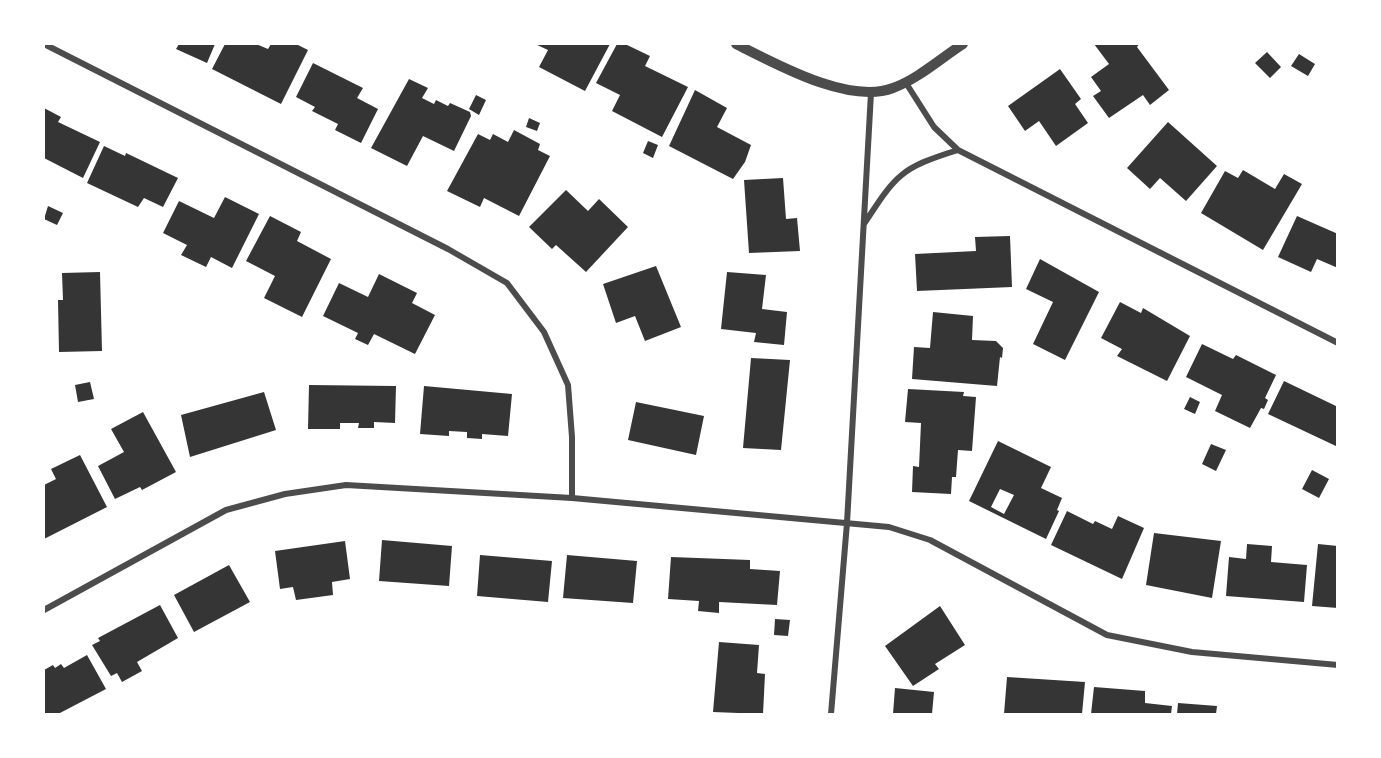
<!DOCTYPE html>
<html>
<head>
<meta charset="utf-8">
<style>
  body { margin:0 }
  #map { position:relative; width:1381px; height:758px; overflow:hidden; background:#fff; font-family:Poppins,sans-serif }
  canvas { display:block }
  .frame { position:absolute; inset:0; border:45px solid #fff; pointer-events:none }
</style>
</head>
<body>
<div id="map">
<canvas width="1381" height="758"></canvas>
<div class="frame"></div>
</div>
<script>
const g = document.querySelector('canvas').getContext('2d');
g.lineJoin = 'round';
function paint(path, color) { g.fillStyle = color; g.fill(path, 'evenodd'); }
function stroke(path, color, width, dash) { g.strokeStyle = color; g.lineWidth = width; g.lineCap = dash ? 'butt' : 'round'; g.setLineDash(dash || []); g.stroke(path); }
const building = new Path2D(`
  M179,44h36l-8,19 -31,-14z
  M225,44h31l12,5 3,-5h25l12,6 -27,54 -69,-35z
  M535,44h75l-25,47 -46,-24 9,-17z
  M617,44h8l25,12 -5,10 43,21 -26,50 -50,-26 8,-16 -24,-12z
  M1094,44h45l-2,3 32,43 -19,15 -7,-10 -34,23 -16,-22 8,-5 -10,-14 18,-13z
  M1267,52l14,15 -11,11 -15,-15z
  M1299,54l16,10 -7,12 -17,-10z
  M313,63l50,25 -6,10 21,11 -17,34 -26,-13 3,-6 -26,-13 3,-4 -19,-10z
  M1060,69l21,30 -6,5 13,19 -32,23 -17,-25 -14,10 -17,-25z
  M409,79l19,9 -6,10 12,6 2,-4 12,6 2,-3 20,9 1,4 -17,35 -31,-15 -16,30 -36,-18z
  M695,90l32,18 -10,19 34,18 -6,17 -12,17 -64,-33z
  M476,95l10,5 -7,15 -10,-6z
  M44,108l17,9 -3,5 42,20 -17,36 -39,-20z
  M529,118l11,5 -3,8 -11,-4z
  M1168,122l49,44 -31,35 -26,-23 -10,11 -23,-21z
  M514,130l26,14 -2,6 12,6 -31,60 -35,-18 -4,9 -33,-16 31,-57 12,6 3,-6 15,8z
  M648,141l10,4 -5,13 -10,-5z
  M104,146l21,10 1,-3 52,25 -15,29 -19,-9 -6,9 -51,-24z
  M1243,170l32,19 9,-15 18,10 -39,66 -62,-37 24,-42 13,7z
  M783,178l3,41 11,-1 3,33 -51,2 -5,-73z
  M566,190l22,21 11,-12 29,28 -42,45 -30,-27 -4,4 -23,-22z
  M225,197l34,17 -27,54 -21,-11 -5,10 -25,-12 6,-10 -24,-12 16,-32 35,17z
  M48,206l15,7 -6,12 -13,-6z
  M270,216l31,16 -4,9 34,18 -29,58 -38,-19 11,-22 -29,-15z
  M1297,216l41,18v34l-21,-9 -6,13 -33,-15z
  M1010,236l2,51 -95,4 -2,-37 61,-3 -1,-14z
  M1040,259l59,33 -34,68 -32,-16 20,-42 -27,-13z
  M656,266l25,61 -36,14 -10,-25 -19,7 -13,-39z
  M100,272l2,79 -43,1 -1,-52h5l-1,-27z
  M727,272l39,3 -4,34 25,3 -3,33 -30,-3 2,-9 -35,-4z
  M379,274l38,19 -5,10 23,12 -20,39 -41,-20 -6,11 -13,-6 3,-6 -35,-17 16,-33 29,14z
  M1120,302l21,11 2,-5 47,28 -23,45 -50,-25 5,-7 -21,-11z
  M933,312l40,4 -1,24 24,1 7,7 -1,10 -2,-1 -3,29 -85,-7 2,-32 16,1z
  M1202,344l31,15 3,-4 40,20 -11,23 3,2 -4,9 -3,-1 -11,20 -35,-17 7,-16 -36,-18z
  M751,358l39,2 -9,90 -38,-2z
  M1284,381l54,26v40l-70,-33z
  M90,382l4,17 -16,3 -3,-17z
  M309,385l87,1 -1,37 -21,-1v6h-16l1,-5h-19v6h-32z
  M424,386l88,8 -4,42 -26,-2v5l-15,-1v-6l-18,-1v5l-29,-2z
  M908,389l56,3 -1,4 13,1 -4,54 -14,-1 -2,27h-4l-1,17 -39,-2 1,-26 6,1 2,-44 -16,-1z
  M264,392l12,38 -86,27 -9,-42z
  M1190,397l10,5 -5,12 -11,-5z
  M636,402l68,14 -8,39 -68,-15z
  M143,412l33,60 -34,18 -2,-3 -25,12 -17,-33 26,-14 -13,-23z
  M998,441l53,26 -10,21 21,10 -5,12 2,1 -13,28 -77,-38zM1000,489l14,6 -10,19 -13,-7z
  M1211,444l15,6 -10,21 -14,-7z
  M80,455l27,52 -63,32v-54l12,-6 -5,-10z
  M1312,470l17,9 -10,19 -17,-9z
  M1067,511l26,13 2,-3 17,8 6,-13 26,12 -22,51 -71,-34z
  M1154,533l67,8 -9,57 -66,-13z
  M382,540l70,6 -3,40 -70,-5z
  M345,541l5,38 -18,3 1,13 -37,5 -3,-13 -13,2 -5,-38z
  M1247,544l25,2 -1,16 36,3 -3,37 -78,-6 3,-39 17,2z
  M1318,544l20,2v62l-26,-2z
  M480,555l72,6 -4,41 -71,-6z
  M567,555l70,6 -4,42 -70,-5z
  M671,557l79,3v9l30,2 -3,34 -58,-3v11l-21,-2 1,-10 -31,-2z
  M229,565l21,37 -56,30 -20,-37z
  M160,605l18,33 -41,24 5,9 -20,11 -5,-9 -6,3 -19,-31 8,-4 -2,-3z
  M940,606l25,39 -30,19 4,5 -26,17 -28,-40z
  M775,619l15,1 -2,16 -14,-1z
  M719,642l40,3 -2,28 8,1 -2,40 -50,-2z
  M87,655l19,34 -48,25h-14v-44l9,-5 2,3 6,-4 3,4z
  M1007,677l78,5 -3,32h-78z
  M1094,687l51,4v12l27,3 -1,8h-80z
  M895,688l39,4 -2,22h-39z
  M1178,703l39,3 -1,8h-39z`);
const minor = new Path2D(`
  M44,44l404,205 59,34 37,49 24,53 4,52v61
  M906,83l28,44 24,23 380,193
  M864,224c32,-49 36,-56 94,-74
  M44,610l182,-100 59,-16 61,-9 226,13 317,29 41,13 177,95 85,17 146,13
  M831,714l16,-191 24,-430`);
const tertiary = new Path2D(`
  M736,44c40,20 113,61 157,44 25,-9 48,-30 70,-44`);
paint(building, '#353535');
stroke(minor, '#4c4c4c', 6);
stroke(tertiary, '#4c4c4c', 10);
</script>
</body>
</html>
